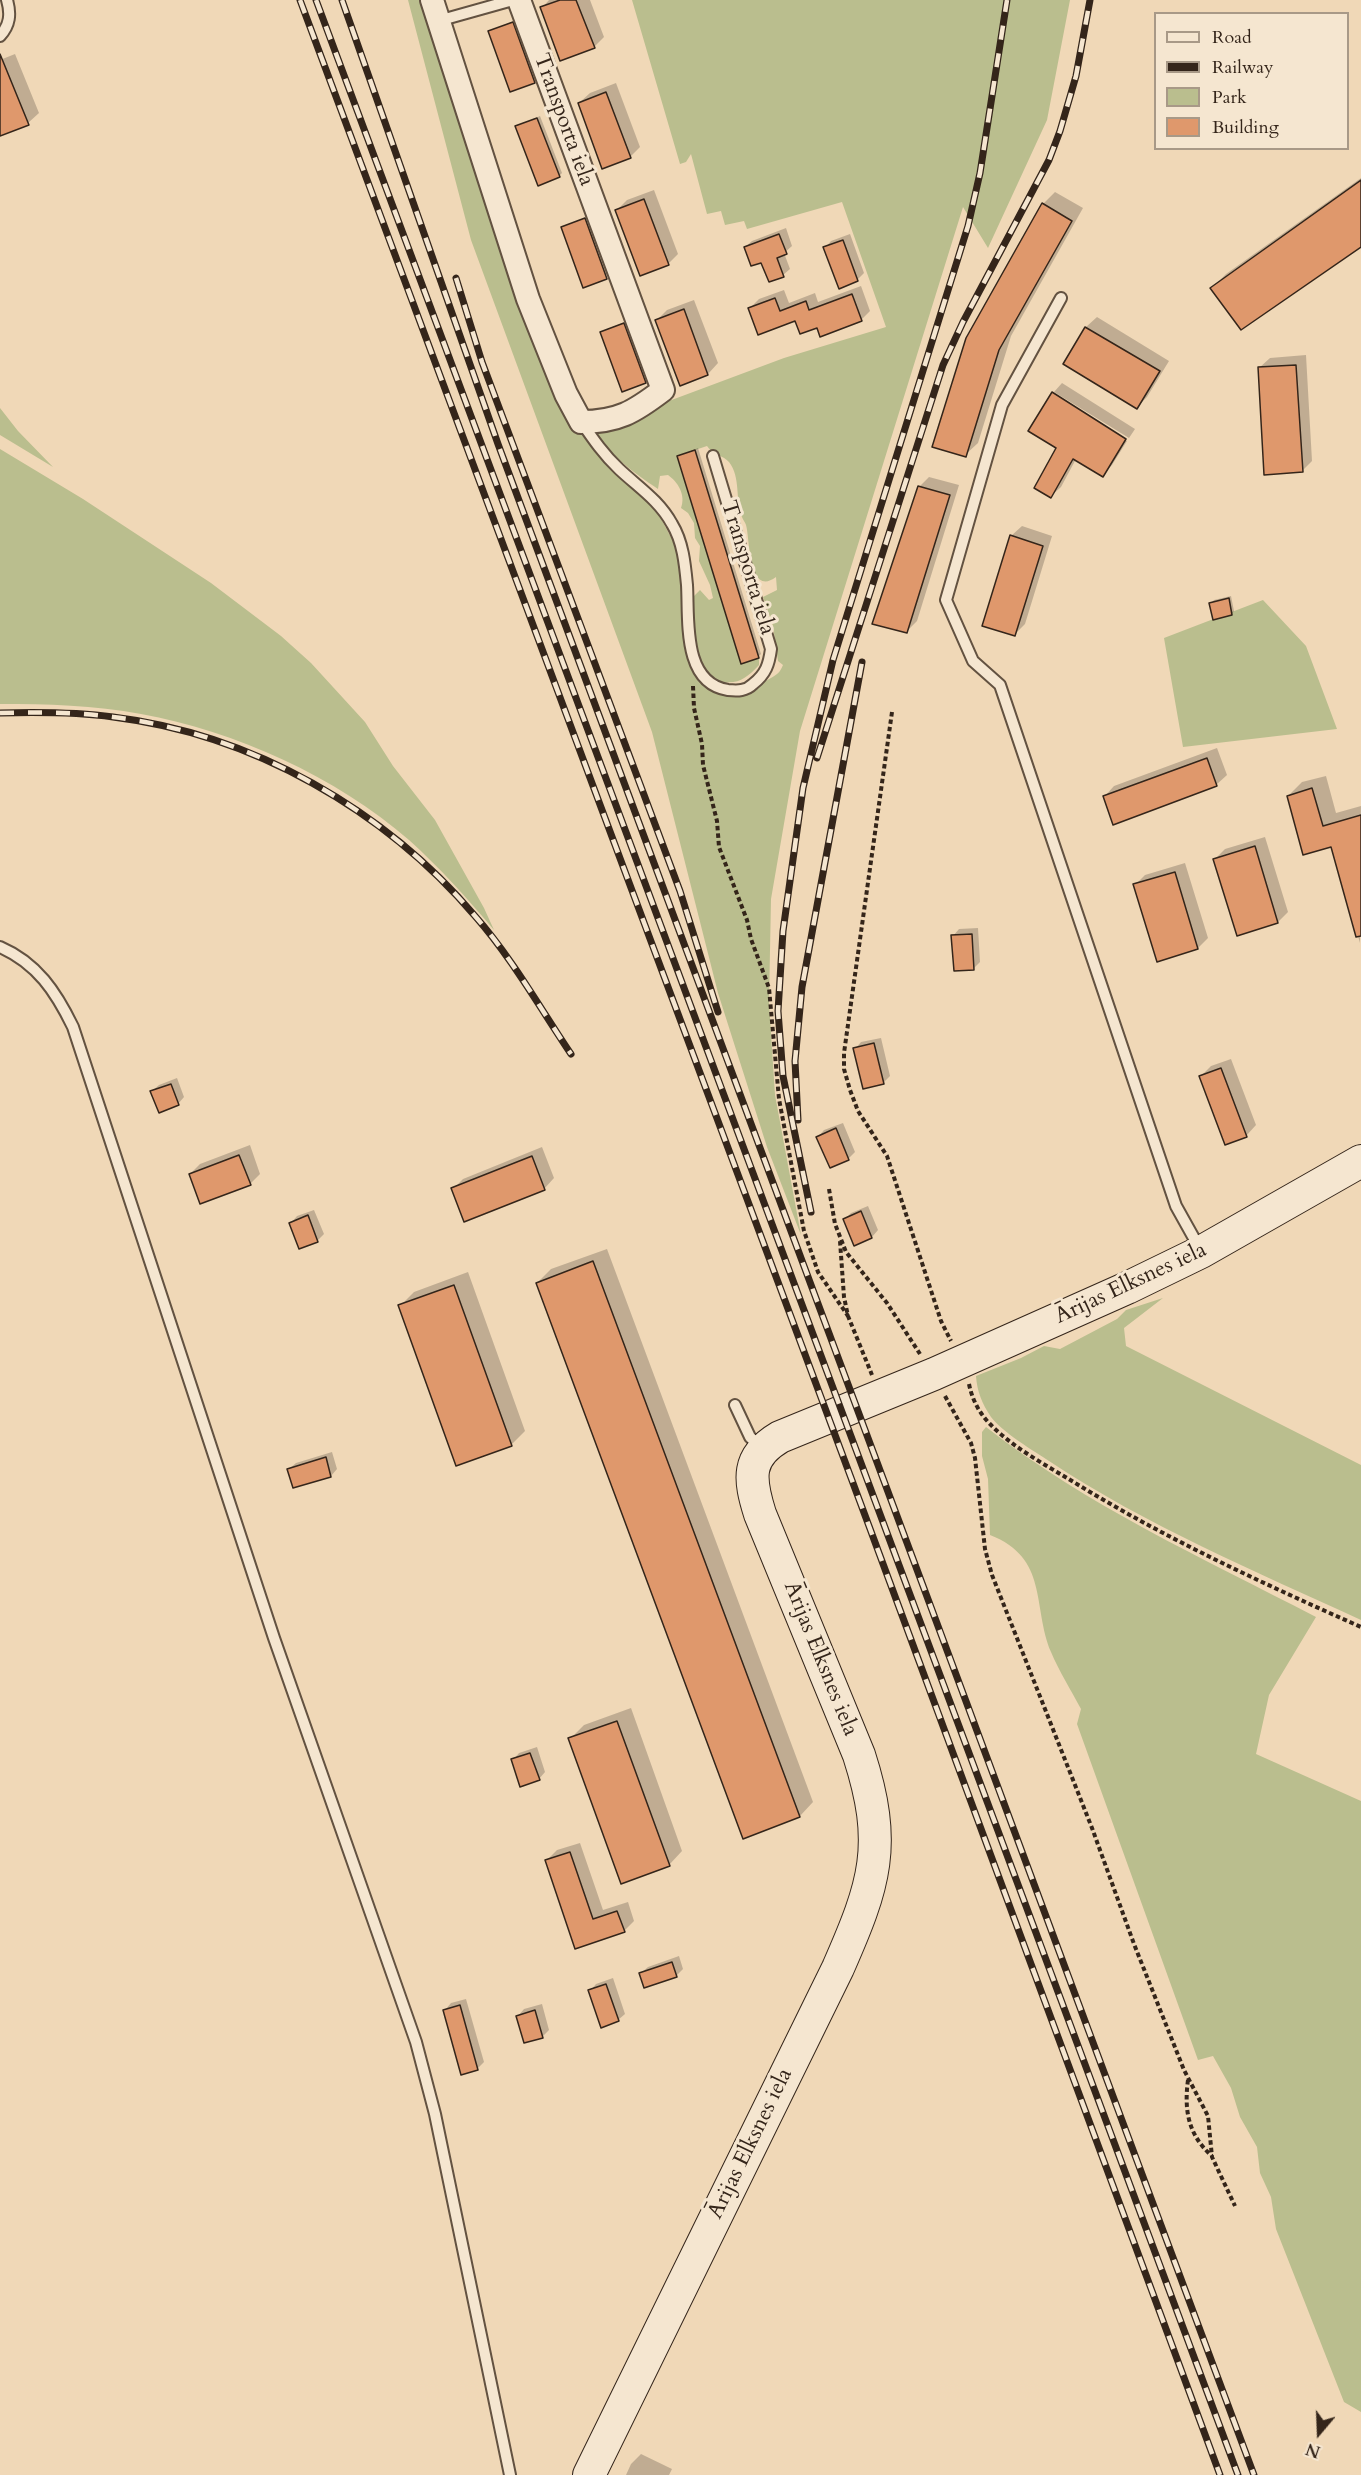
<!DOCTYPE html>
<html>
<head>
<meta charset="utf-8">
<style>
  body { margin:0 }
  #map { position:relative; width:1361px; height:2475px; overflow:hidden; background:#f0d8b7; font-family:Cardo,serif }
  canvas { display:block }
  .legend { position:absolute; left:1154px; top:12px; width:195px; height:138px; box-sizing:border-box; background:#f5e6d0; border:2px solid #a89987; margin:0; padding:8px 10px; list-style:none; font-size:18px; color:#34251a }
  .legend li { display:flex; align-items:center; gap:12px; height:30px }
  .legend b { width:30px; border:2px solid #a89987 }
  .north { position:absolute; left:1289px; top:2403px; width:60px; height:60px; -webkit-text-stroke:4px #f5e6d0; paint-order:stroke; rotate:199deg; font-size:16px; font-weight:700; line-height:24px; text-align:center; color:#34251a }
  .north::after { content:''; display:block; margin:auto; width:21px; height:27px; background:#34251a; clip-path:polygon(50% 0,100% 100%,50% 72%,0 100%) }
</style>
</head>
<body>
<div id="map">
<canvas width="1361" height="2475"></canvas>
<ul class="legend">
<li><b style="height:8px;background:#f5e6d0"></b>Road</li>
<li><b style="height:8px;background:#34251a"></b>Railway</li>
<li><b style="height:16px;background:#babe8e"></b>Park</li>
<li><b style="height:16px;background:#df986c"></b>Building</li>
</ul>
<div class="north">N</div>
</div>
<script>
const g = document.querySelector('canvas').getContext('2d');
g.lineJoin = 'round';
function paint(path, color) { g.fillStyle = color; g.fill(path, 'evenodd'); }
function stroke(path, color, width, dash) { g.strokeStyle = color; g.lineWidth = width; g.lineCap = dash ? 'butt' : 'round'; g.setLineDash(dash || []); g.stroke(path); }
function drawText(font, color, halo, rows, align = 'center') {
  g.font = font + ' Cardo,serif'; g.lineWidth = 6; g.setLineDash([]); g.textBaseline = 'middle'; g.strokeStyle = halo; g.fillStyle = color; for (const [text, x, y, turn = 0] of rows) {
    g.save(); g.translate(x, y); g.rotate((+turn || 0) * Math.PI / 180); g.textAlign = isNaN(turn) ? turn : align; if (halo) g.strokeText(text, 0, 0); g.fillText(text, 0, 0); g.restore();
  }
}
const green = new Path2D(`
  M408,0h18l139,402 92,109 17,32 4,17 4,19 3,62 27,48c22,10 35,5 54,-8 9,-6 13,-6 17,-16l-5,-4 -5,-35 -10,-29 14,-7 -1,-13c-28,21 -26,-39 -30,-52 0,-1 -4,-7 -4,-8 -7,-17 -1,-40 -13,-55 -5,-6 -17,-8 -22,-16l-30,10 64,207 18,-5v7c-14,15 -23,21 -44,15 -23,-22 -22,-55 -21,-84l6,-6 9,10 4,-2 -3,-13 -11,-24 1,-15 -5,-8 -1,-15 -6,-10 -7,-5c5,-13 -3,-26 -13,-33l-8,1 -2,13c-25,-17 -48,-33 -64,-60l190,-71 102,-31 -44,-125 -95,27 -3,-8 -19,4 -4,-14 -14,3 -16,-60 -5,8 -6,2 -48,-164h438l-23,120 -59,128 -25,-41 -163,524 -29,168 -2,103 6,93 26,140 -34,-88 -49,-154 -66,-261 -181,-492z
  M0,408l18,23 35,36 -53,-32z
  M0,449l83,50 128,84 70,53 30,27 54,59 28,44 42,54 49,88 10,22c-27,-32 -54,-62 -85,-90 -72,-63 -174,-109 -268,-126 -47,-9 -94,-10 -141,-10z
  M1263,600l43,46 31,83 -154,18 -19,-109z
  M1163,1298l-39,30 2,18 235,119v155c-106,-49 -214,-94 -312,-159 -15,-10 -47,-29 -58,-44 -9,-13 -14,-26 -15,-41l45,-18 23,-12 16,3 57,-30 9,-9z
  M986,1427c103,80 215,130 330,190l-47,78 -13,59 105,47v611l-17,-10 -68,-173 -5,-32 -11,-24 -3,-26 -17,-30 -9,-29 -18,-32 -15,4 -121,-336 4,-15c-10,-19 -22,-38 -30,-57 -19,-46 -2,-94 -61,-117l-2,-56 -6,-23v-24z`);
const shadow = new Path2D(`
  M549,0h41l14,37 -10,10 -52,-39z
  M516,20l21,58 -3,3 -45,-49z
  M15,54l24,59 -11,10 -28,11v-74z
  M616,83l24,64 -10,10 -51,-54 11,-10z
  M540,116l22,57 -3,3 -42,-50z
  M1361,178v67l-149,43 14,-14z
  M654,190l24,64 -10,10 -51,-54 10,-10z
  M1055,192l28,16 -72,128 -33,107 -13,12 78,-251z
  M588,216l21,58 -25,12 -22,-58z
  M786,228l6,18 -8,7 6,16 -7,6 -14,5 -7,-19 -17,-14 7,-6z
  M850,234l14,39 -7,7 -32,-32 6,-7z
  M861,286l9,25 -9,9 -43,6 -68,-18 9,-9 25,-9 5,13 26,-10 3,9z
  M694,300l24,63 -10,11 -27,10 -24,-64 10,-10z
  M1097,317l72,44 -22,36 -10,10 -72,-44 21,-36z
  M627,321l21,58 -3,3 -44,-50z
  M1306,355l6,106 -10,10 -43,-103 11,-10z
  M1062,383l73,46 -6,9 -75,-46z
  M1053,395l74,46 -15,24 -9,10 -27,-16 -15,28 -10,9 7,-49z
  M698,448l63,206 -3,3 -79,-201z
  M929,477l30,8 -42,136 -11,11 13,-145z
  M1022,526l30,10 -27,88 -10,10 -4,-98z
  M1231,596l3,15 -2,3 -21,-11 3,-3z
  M1217,748l10,27 -11,10 -112,12 10,-11z
  M1326,776l10,37 25,-7 -1,137 -28,-98 -44,-49 14,-14z
  M1265,837l23,75 -10,10 -63,-63 10,-10z
  M1185,863l23,75 -10,10 -63,-63 10,-10z
  M978,928l2,34 -7,7 -20,-33 6,-7z
  M881,1038l9,38 -7,7 -28,-34 6,-7z
  M1231,1059l25,66 -10,11 -46,-59 11,-11z
  M177,1078l7,19 -6,7 -26,-13 7,-6z
  M843,1123l12,29 -7,7 -30,-22 6,-7z
  M250,1145l10,29 -10,10 -60,-10 10,-10z
  M542,1147l12,31 -10,11h-91l10,-10z
  M868,1206l10,24 -6,7 -17,7 -11,-24 7,-7z
  M314,1210l10,24 -7,7 -26,-18 6,-7z
  M607,1249l206,553 -13,14 -56,21 -207,-554 14,-14z
  M468,1272l57,159 -14,14 -111,-139 14,-14z
  M332,1452l5,17 -6,7 -42,-7 7,-6z
  M631,1708l51,143 -13,14 -99,-126 14,-14z
  M537,1747l8,25 -6,7 -26,-19 6,-7z
  M580,1843l23,67 25,-8 6,19 -10,10 -48,16 -29,-87 10,-10z
  M679,1956l4,13 -6,6 -32,11 -4,-13 7,-6z
  M613,1978l12,36 -7,6 -28,-29 6,-7z
  M466,1999l18,63 -7,7 -32,-59 6,-7z
  M542,2004l7,26 -7,7 -24,-21 6,-7z
  M641,2454l31,15 -3,6h-43l5,-11z`);
const building = new Path2D(`
  M560,0h16l19,48 -35,13 -20,-54z
  M513,22l22,61 -25,9 -22,-61z
  M0,54l29,71 -29,11z
  M606,92l25,66 -29,11 -24,-66z
  M537,118l23,59 -22,9 -23,-60z
  M1361,180v67l-120,83 -31,-42z
  M644,199l25,66 -29,11 -25,-66z
  M1042,203l30,18 -73,129 -33,107 -34,-10 34,-109z
  M585,218l22,61 -24,9 -22,-61z
  M779,234l8,20 -10,4 7,19 -15,5 -8,-19 -10,3 -7,-19z
  M843,240l15,41 -19,8 -16,-42z
  M852,294l10,27 -42,16 -3,-9 -17,6 -5,-13 -37,14 -10,-27 27,-10 5,13 26,-10 3,9z
  M684,309l24,66 -28,11 -25,-66z
  M624,323l22,60 -24,9 -22,-60z
  M1085,327l75,44 -23,38 -74,-45z
  M1296,365l7,107 -39,3 -6,-108z
  M1052,392l74,47 -23,38 -30,-18 -22,39 -17,-10 22,-40 -28,-17z
  M695,450l64,208 -18,6 -64,-208z
  M918,486l32,9 -43,138 -35,-9z
  M1010,535l33,11 -28,90 -33,-10z
  M1229,598l3,17 -19,5 -4,-17z
  M1207,758l10,28 -104,39 -10,-29z
  M1312,788l11,38 38,-11v121l-5,1 -25,-90 -28,8 -16,-59z
  M1255,846l23,77 -41,13 -24,-77z
  M1175,872l23,77 -41,13 -24,-78z
  M972,934l2,36 -20,1 -3,-36z
  M874,1043l10,41 -21,5 -10,-41z
  M1221,1068l26,69 -22,8 -26,-69z
  M171,1084l8,21 -20,8 -9,-22z
  M836,1128l13,32 -19,8 -14,-31z
  M239,1155l12,30 -51,19 -11,-30z
  M532,1156l13,34 -81,32 -13,-34z
  M861,1211l11,27 -18,8 -11,-27z
  M308,1215l10,27 -19,7 -10,-26z
  M593,1261l207,556 -57,22 -207,-556z
  M454,1285l58,161 -56,20 -58,-161z
  M326,1457l5,20 -38,11 -6,-19z
  M617,1721l53,145 -49,18 -53,-146z
  M530,1753l10,27 -20,7 -9,-28z
  M570,1852l23,67 24,-8 8,21 -50,17 -30,-89z
  M672,1962l5,15 -33,11 -5,-15z
  M606,1984l13,37 -18,7 -13,-38z
  M460,2005l18,65 -17,5 -18,-65z
  M535,2010l8,28 -19,5 -8,-27z`);
const path = new Path2D(`
  M693,686l1,22 8,36 1,21 14,56 2,26 28,73 4,19 18,49 10,111 25,132 14,41 30,44
  M892,712l-48,341v16l6,21 8,21 29,45 54,165 10,20
  M829,1189l6,35 11,28 41,51 33,51
  M840,1241l4,56 4,19 24,59
  M969,1384c3,15 10,29 21,40 22,23 54,40 82,57 92,57 190,102 289,146
  M945,1396l26,47 4,15 10,91 7,26 100,253 42,116 50,126 24,46 4,41 23,49
  M1188,2080c-4,30 0,55 24,76`);
const lane = new Path2D(`
  M438,21l75,-21
  M0,36c10,-11 11,-22 7,-36
  M1061,298l-59,107 -56,195 27,61 27,24 176,521 24,43
  M582,423c11,16 22,32 37,46 19,18 40,31 53,55 11,18 13,40 15,61 2,34 -5,98 41,105 10,1 18,1 25,-6 13,-10 16,-20 18,-35l-58,-193
  M0,947c37,16 56,45 73,80l201,611 142,404 19,72 75,361
  M735,1405l15,32 13,12`);
const street = new Path2D(`
  M432,0l96,299 38,95 15,28c37,0 53,-10 82,-32l-144,-390`);
const secondary = new Path2D(`
  M589,2475l249,-507c37,-84 50,-123 21,-213l-99,-241c-11,-35 -14,-57 20,-77l154,-63 193,-86 74,-36 160,-91`);
const rail = new Path2D(`
  M300,0l569,1526 351,949
  M316,0l922,2475
  M342,0l156,444 756,2031
  M456,278l26,84 198,529 38,121
  M0,713c38,-1 76,-1 113,4 139,17 272,93 362,199 37,42 65,92 96,138
  M817,758l126,-393 20,-43 86,-162 11,-29 16,-55 14,-76
  M798,1120l-3,-59 7,-74 60,-325
  M811,1212l-28,-136 -5,-65 5,-80 20,-143 30,-128 135,-434 12,-53 27,-173`);
const streetNames = [
  ["Transporta iela",563,120,70],
  ["Transporta iela",747,568,73],
  ["Ārijas Elksnes iela",1131,1284,-25],
  ["Ārijas Elksnes iela",820,1659,68],
  ["Ārijas Elksnes iela",751,2144,-64]
];
paint(green, '#babe8e');
paint(shadow, '#0003');
paint(building, '#df986c');
stroke(building, '#34251a', 1.5);
stroke(lane, '#635241', 14);
stroke(street, '#635241', 26);
stroke(secondary, '#34251a', 34);
stroke(path, '#34251a', 4, [4.5, 3]);
stroke(lane, '#f5e6d0', 10);
stroke(street, '#f5e6d0', 22);
stroke(secondary, '#f5e6d0', 32);
stroke(rail, '#34251a', 7);
stroke(rail, '#f5e6d0', 4.5, [14]);
drawText('22px', '#34251a', '#f5e6d0', streetNames);
</script>
</body>
</html>
